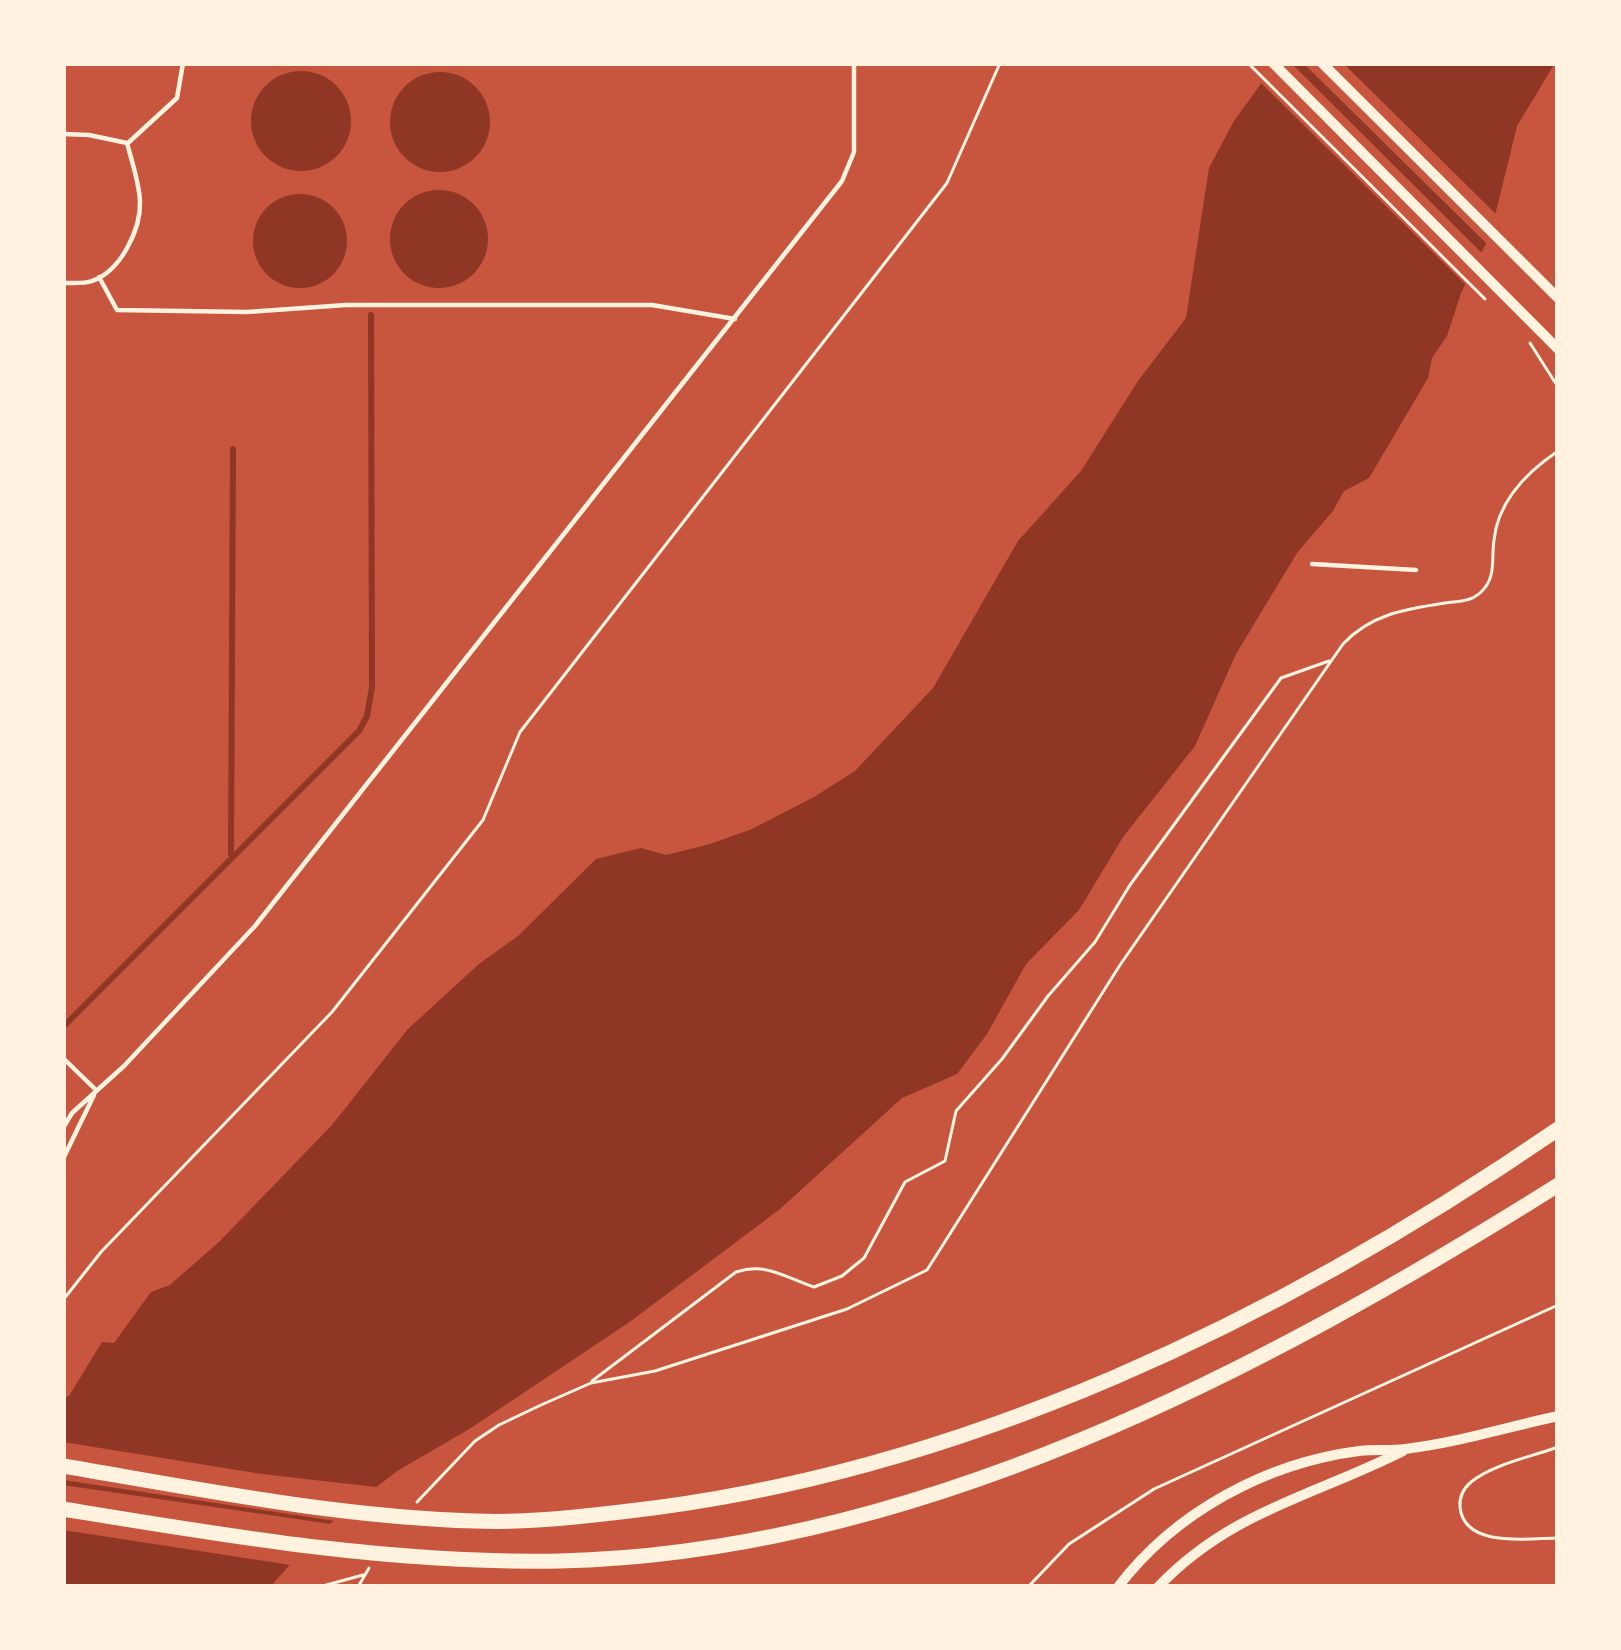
<!DOCTYPE html>
<html>
<head>
<meta charset="utf-8">
<style>
  body { margin:0 }
  #map { position:relative; width:1621px; height:1650px; overflow:hidden; background:#c8553d; font-family:Arial,sans-serif }
  canvas { display:block }
  .frame { position:absolute; inset:0; border:66px solid #fff3e0; pointer-events:none }
</style>
</head>
<body>
<div id="map">
<canvas width="1621" height="1650"></canvas>
<div class="frame"></div>
</div>
<script>
const g = document.querySelector('canvas').getContext('2d');
g.lineJoin = 'round';
function paint(path, color) { g.fillStyle = color; g.fill(path, 'evenodd'); }
function stroke(path, color, width, dash) { g.strokeStyle = color; g.lineWidth = width; g.lineCap = dash ? 'butt' : 'round'; g.setLineDash(dash || []); g.stroke(path); }
const water = new Path2D(`
  M1276,63h279l-38,63 -27,110 -29,57 -14,43 -15,22 -4,20 -59,100 -25,13 -11,20 -36,42 -61,101 -41,92 -72,91 -44,73 -53,54 -39,70 -30,40 -55,24 -122,111 -149,112 -160,107 -74,43 -79,62 -48,54h-207v-189l6,-2 33,-54 12,1 37,-51 19,-7 49,-43 113,-117 76,-96 71,-65 39,-28 78,-77 45,-11 25,7 44,-11 42,-15 62,-32 41,-26 78,-83 85,-147 63,-70 57,-90 48,-63 23,-150 25,-47z
  M251 121a50 50 0 1 1 100 0a50 50 0 1 1-100 0Z
  M390 122a50 50 0 1 1 100 0a50 50 0 1 1-100 0Z
  M390 239a49 49 0 1 1 98 0a49 49 0 1 1-98 0Z
  M253 241a47 47 0 1 1 94 0a47 47 0 1 1-94 0Z`);
const pier = new Path2D(`
  M1268,63h23l195,194 -16,32 -213,-210z
  M1303,63h40l158,156 -10,29z
  M63,1442l199,32 123,14 -43,34 -279,-42z
  M63,1485l275,40 -41,41 -234,-36z`);
const stream = new Path2D(`
  M231,854l2,-405
  M63,1027l296,-296 8,-15 5,-29 -1,-372`);
const path = new Path2D(`
  M1248,63l237,236
  M1530,343l28,44
  M63,1300l38,-48 231,-240 151,-192 37,-88 427,-549 53,-120
  M592,1381l144,-109c31,-10 50,6 78,15l28,-11 22,-18 41,-76 40,-21 11,-50 46,-52 46,-63 47,-54 35,-57 151,-207 48,-17
  M1558,1447c-27,10 -65,17 -87,35 -8,7 -12,15 -11,25 4,42 70,31 98,31
  M417,1502l58,-61 24,-16 42,-20 50,-22 64,-12 192,-62 80,-39 193,-305 223,-321c28,-30 63,-35 102,-41 14,-2 25,-1 35,-10 17,-15 11,-33 14,-53 4,-39 33,-68 64,-89
  M319,1587l44,-12
  M358,1587l11,-19
  M1028,1587l41,-43 85,-55 404,-184`);
const service = new Path2D(`
  M63,134l26,1 38,8
  M129,142l48,-44 6,-35
  M99,277l18,33 130,2 99,-7h306l83,14
  M63,283c9,0 21,1 29,-2 29,-10 49,-52 48,-80 -1,-19 -8,-39 -13,-58
  M1312,564l104,6
  M63,1058l32,31
  M63,1128l9,-15 52,-47 131,-140 587,-745 12,-29v-89
  M63,1159l31,-64`);
const tertiary = new Path2D(`
  M1273,63l285,286
  M1322,63l236,235
  M1118,1587c57,-75 148,-124 241,-136 16,-2 31,0 46,-2 51,-6 103,-22 153,-33
  M1158,1587c72,-76 156,-91 245,-136`);
const motorway = new Path2D(`
  M63,1466c136,23 274,51 413,55 51,2 102,-4 153,-10 335,-38 654,-193 929,-382
  M63,1509c165,27 327,55 496,52 357,-8 703,-190 999,-376`);
paint(water, '#8f3625');
paint(pier, '#c8553d');
stroke(stream, '#8f3625', 6);
stroke(path, '#fff3e0', 3);
stroke(service, '#fff3e0', 4.5);
stroke(tertiary, '#fff3e0', 10);
stroke(motorway, '#fff3e0', 15);
</script>
</body>
</html>
